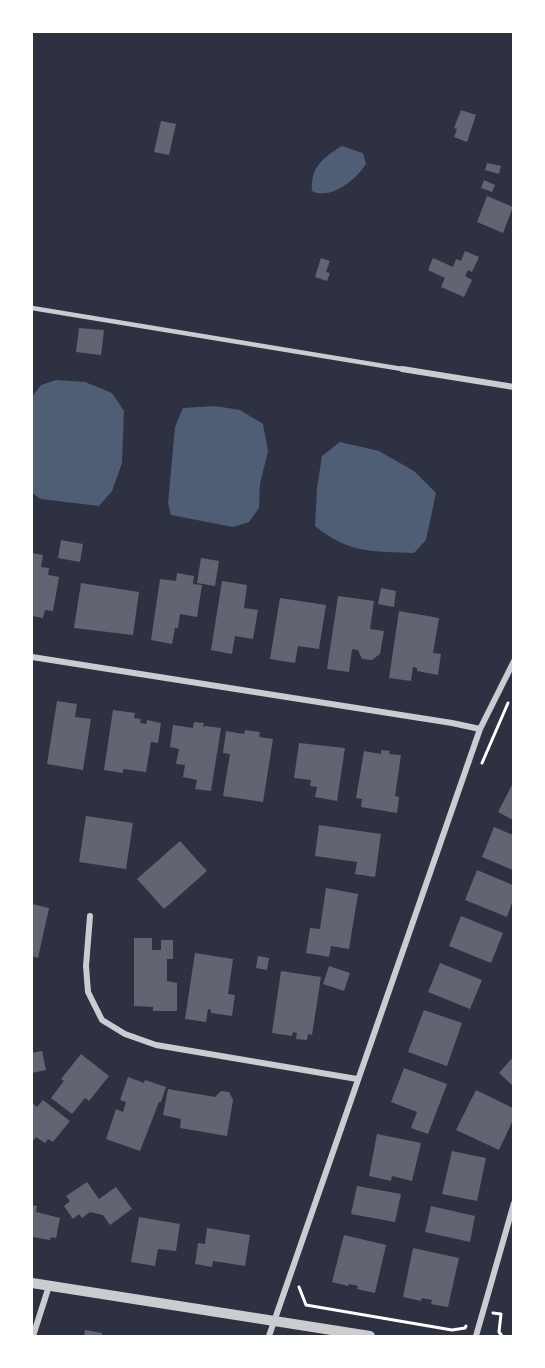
<!DOCTYPE html>
<html>
<head>
<meta charset="utf-8">
<style>
  body { margin:0 }
  #map { position:relative; width:545px; height:1368px; overflow:hidden; background:#2d3142; font-family:"Times New Roman",serif }
  canvas { display:block }
  .frame { position:absolute; inset:0; border:33px solid #fff; pointer-events:none }
</style>
</head>
<body>
<div id="map">
<canvas width="545" height="1368"></canvas>
<div class="frame"></div>
</div>
<script>
const g = document.querySelector('canvas').getContext('2d');
g.lineJoin = 'round';
function paint(path, color) { g.fillStyle = color; g.fill(path, 'evenodd'); }
function stroke(path, color, width, dash) { g.strokeStyle = color; g.lineWidth = width; g.lineCap = dash ? 'butt' : 'round'; g.setLineDash(dash || []); g.stroke(path); }
const water = new Path2D(`
  M342,146l21,7 3,11c-9,15 -36,37 -54,27 -2,-23 11,-34 30,-45z
  M56,380l29,2 27,11 12,18 -2,52 -10,28 -13,15 -58,-7 -9,-6v-96l9,-12z
  M215,406l25,4 23,14 5,27 -8,33 -1,24 -10,14 -16,5 -62,-12 -3,-12 7,-76 8,-19z
  M340,442l39,9 35,20 22,22 -10,47 -12,13c-43,-2 -64,1 -99,-27l2,-38 5,-32z`);
const building = new Path2D(`
  M461,110l15,5 -9,27 -13,-5 3,-8 -3,-1z
  M161,121l15,3 -7,31 -15,-3z
  M487,163l14,3 -2,8 -14,-4z
  M484,180l11,5 -3,7 -11,-4z
  M487,196l26,11 -10,26 -26,-11z
  M465,251l14,6 -7,15 -4,-2 -3,6 7,4 -8,17 -23,-10 4,-9 -17,-8 5,-12 20,9 3,-8 5,2z
  M321,258l9,3 -4,11 4,1 -3,8 -12,-4z
  M79,328l25,2 -3,25 -25,-3z
  M61,540l22,4 -3,18 -22,-4z
  M32,553l11,2 -2,12 8,1 -1,7 11,2 -6,34 -8,-1 -2,8 -11,-2z
  M201,558l18,3 -4,25 -18,-3z
  M177,573l17,3 -1,8 9,1 -5,32 -17,-3 -2,14h-3l-3,16 -21,-4 9,-61 16,2z
  M222,581l25,4 -3,23 14,2 -5,29 -18,-3 -3,18 -21,-4z
  M81,583l58,9 -6,43 -59,-7z
  M381,588l15,3 -2,16 -16,-3z
  M338,596l36,5 -4,28 14,2 -4,23 -8,6 -10,-1 -4,-9 -6,-1 -3,23 -22,-3z
  M280,598l46,7 -7,44 -21,-3 -3,17 -25,-4z
  M399,611l40,7 -6,35 8,1 -3,21 -21,-4v-3l-4,-1 -2,14 -22,-3z
  M57,701l20,3 -2,13 16,2 -8,51 -36,-6z
  M113,710l22,3 -1,5 7,1 -1,4 6,1 1,-4 14,3 -3,20 -7,-1 -5,30 -23,-3v4l-19,-3z
  M194,722l10,1 -1,4 2,-1 16,2 -10,63 -16,-2 2,-9 -14,-3 2,-12 -9,-1 3,-15 -9,-2 3,-22 20,3z
  M245,730l15,2 -1,5 14,2 -10,63 -40,-6 7,-42 -7,-1 3,-22 18,3z
  M299,743l46,5 -8,53 -22,-4 2,-10 -7,-1 1,-6 -17,-2z
  M381,750l9,1 -1,3 12,1 -6,41 4,1 -2,16 -36,-6 1,-8 -6,-1 8,-47 17,3z
  M513,783v37l-15,-8z
  M86,816l47,7 -7,46 -47,-7z
  M319,825l62,9 -6,43 -20,-3 2,-12 -42,-6z
  M494,827l19,8v35l-31,-13z
  M180,841l27,30 -43,38 -27,-30z
  M477,870l36,15v15l-6,17 -42,-17z
  M326,888l32,6 -9,55 -18,-3 -2,11 -23,-4 4,-25 10,1z
  M32,904l17,4 -11,50 -6,-2z
  M461,916l42,17 -12,30 -42,-17z
  M134,938h18v12h9v-10h12v19h-6v22l10,2v28h-24v-4l-19,-1z
  M195,953l38,6 -5,35 7,1 -3,21 -21,-3v-3l-3,-1 -2,13 -21,-3z
  M258,956l11,2 -2,12 -11,-2z
  M440,963l42,17 -12,29 -42,-17z
  M329,966l21,7 -6,18 -21,-7z
  M281,971l40,6 -9,58 -4,-1 -1,6 -11,-1 1,-6 -4,-1 -1,4 -20,-3z
  M424,1010l38,13 -15,43 -39,-14z
  M42,1051l4,19 -14,3v-20z
  M81,1054l28,22 -20,25 -4,-3 -13,16 -21,-16 13,-17 -3,-2z
  M513,1057v29l-14,-13z
  M404,1068l43,16 -19,50 -17,-6 6,-16 -26,-10z
  M128,1077l16,6 1,-3 21,7 -5,15h-2l-19,49 -34,-12 10,-30 7,3 3,-10 -6,-2z
  M168,1089l47,8 6,-6 8,1 4,8 -6,36 -47,-8 1,-9 -18,-4z
  M476,1090l37,18v12l-14,30 -43,-20z
  M43,1100l27,21 -17,21 -5,-3 -3,4 -9,-6 -4,5v-39l5,4z
  M377,1134l44,9 -9,38 -20,-5 -1,5 -22,-5z
  M452,1151l34,7 -9,43 -35,-7z
  M87,1182l12,17 17,-12 16,22 -22,16 -7,-10 -13,-3 -8,6 -3,-4 -6,5 -9,-13 6,-5 -4,-5z
  M357,1186l44,8 -6,28 -44,-8z
  M32,1205l5,1 -1,6 24,6 -4,20 -5,-1 -1,3 -18,-3z
  M431,1206l44,10 -5,26 -45,-10z
  M139,1217l41,7 -4,27 -18,-2 -3,17 -24,-4z
  M207,1228l43,7 -5,31 -32,-5 -1,6 -17,-3 3,-21 7,1z
  M344,1235l42,10 -11,48 -18,-4 1,-3 -9,-2 -1,2 -16,-4z
  M413,1248l46,10 -11,49 -17,-3 1,-4 -10,-2 -1,3 -18,-4z
  M85,1330l17,3v3h-18z`);
const path = new Path2D(`
  M482,763l26,-60
  M299,1287l7,18 146,25 13,-2 1,-2
  M493,1313l8,1 -2,18 3,4`);
const service = new Path2D(`
  M32,308l370,61`);
const minor = new Path2D(`
  M402,369l112,18
  M32,657l420,66 28,6
  M90,916l-4,50 2,26 14,28 23,14 31,11 201,34
  M33,1336l16,-50
  M269,1336l211,-607 34,-68
  M476,1336l38,-133`);
const tertiary = new Path2D(`
  M32,1283l338,53`);
paint(water, '#4f5d75');
paint(building, '#626471');
stroke(path, '#fff', 3);
stroke(service, '#caccd0', 4.5);
stroke(minor, '#caccd0', 6);
stroke(tertiary, '#caccd0', 10);
</script>
</body>
</html>
